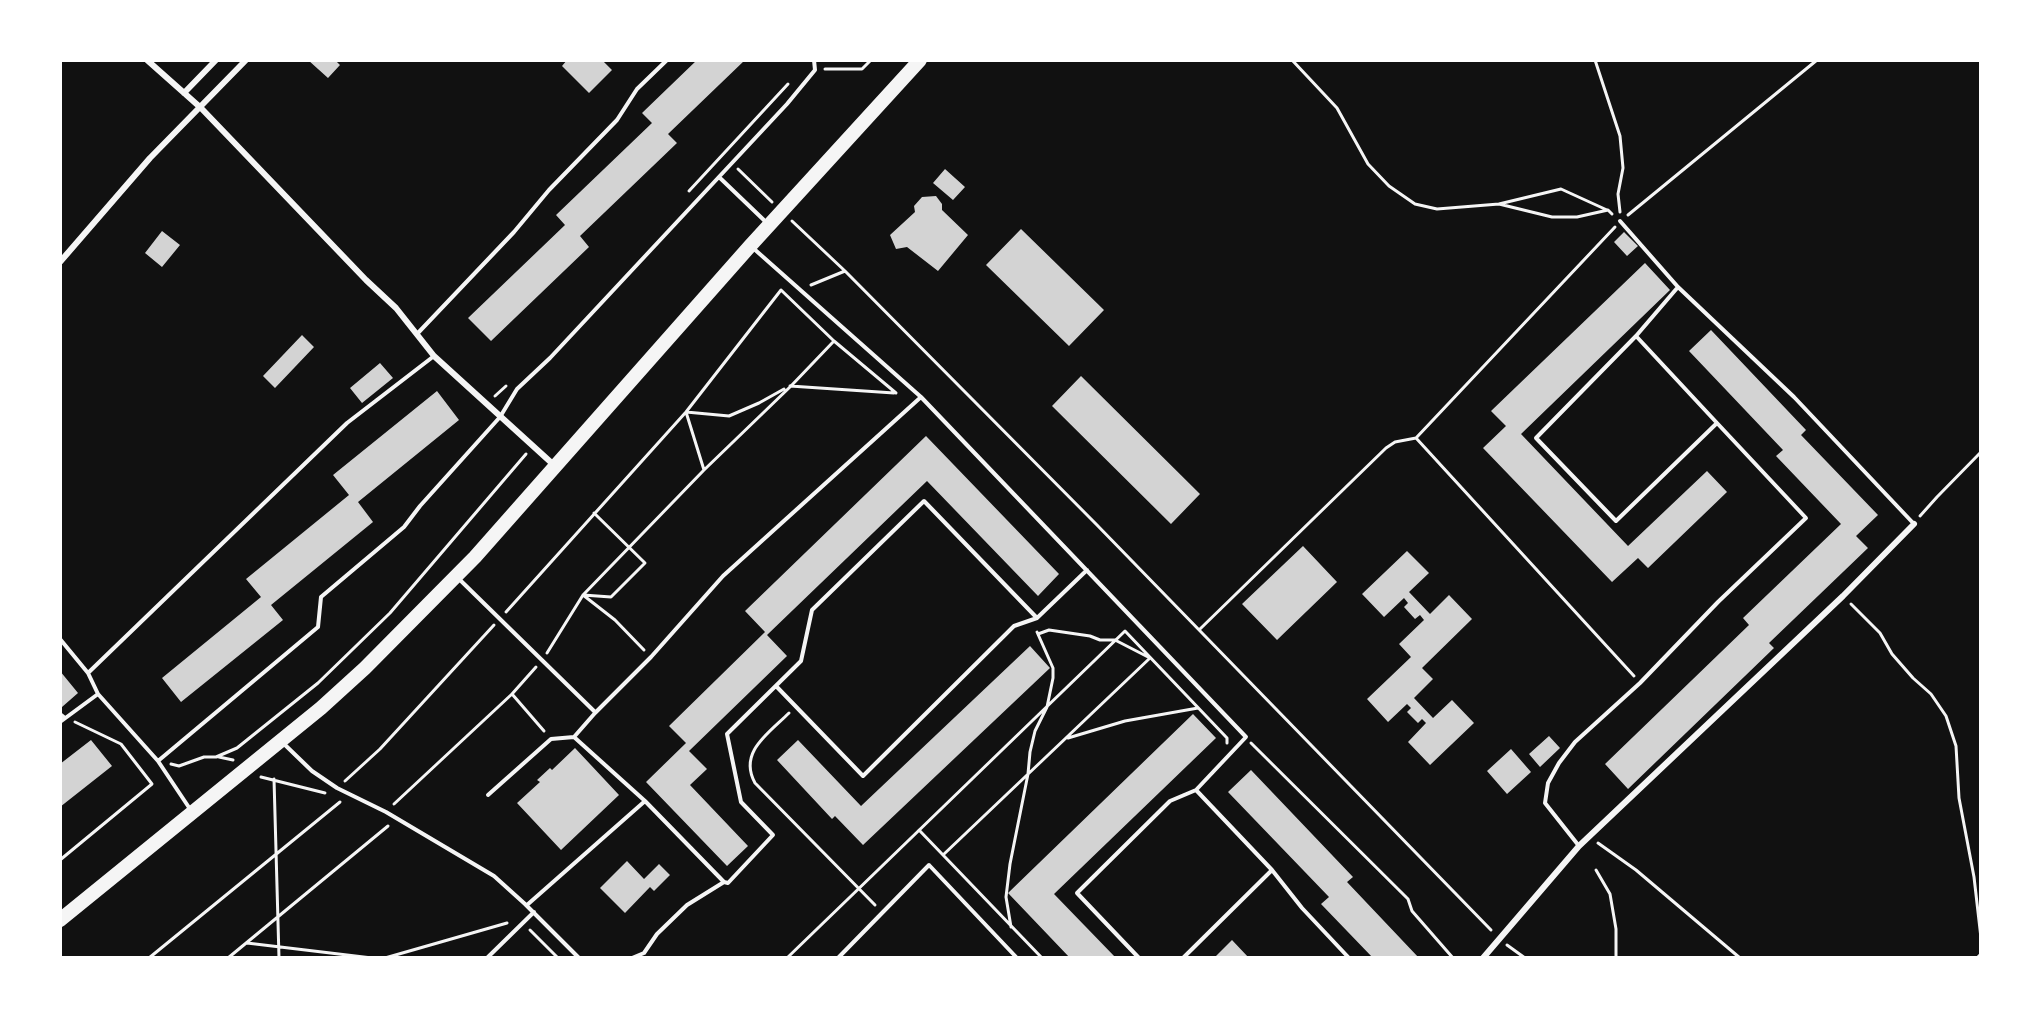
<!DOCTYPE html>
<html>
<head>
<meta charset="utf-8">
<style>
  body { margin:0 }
  #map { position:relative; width:2041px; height:1018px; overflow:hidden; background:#111; font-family:"Fira Sans Condensed",sans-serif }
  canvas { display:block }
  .frame { position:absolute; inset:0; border:62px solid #fff; pointer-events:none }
</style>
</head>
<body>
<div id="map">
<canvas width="2041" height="1018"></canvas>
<div class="frame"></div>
</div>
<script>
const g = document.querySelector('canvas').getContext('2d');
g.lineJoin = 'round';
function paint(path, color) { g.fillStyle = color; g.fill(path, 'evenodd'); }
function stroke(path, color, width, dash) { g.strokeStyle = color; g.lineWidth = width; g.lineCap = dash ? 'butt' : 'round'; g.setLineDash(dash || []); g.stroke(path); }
const building = new Path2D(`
  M308,60h27l5,5 -12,13z
  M567,60h35l10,10 -23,23 -27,-27z
  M697,60h48l-77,74 9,9 -97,93 9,11 -98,94 -23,-23 97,-93 -9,-10 96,-92 -10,-10z
  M945,169l20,18 -12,13 -20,-17z
  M936,196l6,8v6l26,25 -30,36 -31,-24 -11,2 -6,-14 25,-23 -1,-6 8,-9z
  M1021,229l83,81 -35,36 -83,-81z
  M162,231l18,14 -18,22 -17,-14z
  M1624,232l14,14 -11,10 -13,-14z
  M1645,263l25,27 -149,144 107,112 79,-75 20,21 -79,76 -10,-10 -26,24 -129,-134 23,-22 -15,-15z
  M1711,330l95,100 -5,5 77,80 -22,21 12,12 -99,95 5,5 -146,141 -23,-25 144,-139 -6,-7 98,-94 -65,-68 7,-6 -94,-99z
  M302,335l12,12 -39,41 -12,-12z
  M380,363l13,15 -31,25 -12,-15z
  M1081,376l119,118 -29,30 -119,-118z
  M437,391l22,29 -101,82 15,20 -102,83 12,15 -102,82 -19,-24 99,-81 -15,-18 103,-84 -16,-20z
  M926,436l133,138 -21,22 -111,-115 -160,154 20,21 -98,95 18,18 -17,16 58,61 -21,20 -81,-84 40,-39 -17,-17 96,-94 -20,-21z
  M1303,546l34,36 -60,58 -35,-36z
  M1407,551l22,22 -20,19 21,22 19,-19 23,24 -50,49 11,11 -19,19 19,20 19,-18 22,23 -44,42 -22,-23 18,-19 -4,-4 -4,4 -11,-11 4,-4 -4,-4 -19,18 -21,-23 44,-42 -12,-13 25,-24 -4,-5 -5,4 -11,-12 4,-4 -4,-5 -20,19 -22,-23z
  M1030,646l20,22 -187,177 -28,-29 -3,3 -55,-59 21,-20 63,66z
  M60,671l18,22 -16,14 -2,-2z
  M1193,714l23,24 -162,156 62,64h-46l-62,-65z
  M1549,736l11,12 -20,19 -11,-13z
  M91,740l21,26 -52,41v-43z
  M575,748l44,47 -58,55 -44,-47 23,-21 -3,-2 13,-12 2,2z
  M1511,749l20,23 -24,22 -20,-23z
  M1251,770l102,107 -6,5 72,76h-46l-52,-54 8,-7 -101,-105z
  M627,861l17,18 15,-15 11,11 -16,16 -4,-4 -25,26 -25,-25z
  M1232,940l17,18h-35z`);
const path = new Path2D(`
  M1292,60l45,48 31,56 21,22 26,18 22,5 62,-5 53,13h25l31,-7 4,4
  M1595,60l25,76 3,32 -5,26 2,18
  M825,69h37l9,-9
  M738,169l34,33
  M689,191l99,-107
  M1499,204l62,-15 46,21
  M1628,215l189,-155
  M792,221l53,50
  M1615,227l-199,211 218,238
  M811,285l34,-14 251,253 395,406
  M790,386l104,7
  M495,396l11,-10
  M704,470l-18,-58 43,4 30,-13 25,-14
  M594,513l51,50 -34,34 -28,-2 32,25 29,30
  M1920,516l17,-19 44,-45
  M1851,604l29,29 12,21 21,24 18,16 15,22 10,30 3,52 15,79 7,61
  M506,612l180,-200 95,-122 53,51 62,52
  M1200,629l186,-181 9,-6 21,-4
  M547,653l36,-58 121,-125 87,-84 43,-45
  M512,694l32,37
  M789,713c-20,20 -51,39 -34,70l120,122
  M1068,738l57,-17 73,-13
  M1251,743l157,156 4,12 41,47
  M219,757l14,3
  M171,764l8,2 25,-9h12l21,-9 81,-65 72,-70 136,-159
  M261,777l64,16
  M274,779l5,179
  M345,781l35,-32 114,-124
  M394,804l118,-110 24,-27
  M919,830l123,128
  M1598,843l38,27 104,88
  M943,855l207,-197 -35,-18h-15l-10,-4 -41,-6 -11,4
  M60,860l92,-76 -31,-40 -46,-22
  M1596,870l14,24 6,35v29
  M1011,927l-5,-30 4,-33 18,-90 2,-22 5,-21 12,-24 6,-29v-10l-16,-36
  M530,930l28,28
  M247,943l125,15
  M1507,945l18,13
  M149,958l191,-156
  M228,958l160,-132
  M385,958l122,-35
  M787,958l338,-327 102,107v5`);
const service = new Path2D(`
  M719,177l49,47
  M1620,221l58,66
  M753,248l168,149 325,340 -50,53 -26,11 -93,92 62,65
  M417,334l97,-102 35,-42 68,-70 20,-31 30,-29
  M1636,336l81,87
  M921,397l-198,179 -72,81 -56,56 -21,24 71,64 79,81 4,1 45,-48 -32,-33 -14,-68 74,-73 11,-51 112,-109 113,117 50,-48
  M459,579l136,133
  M60,639l28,34 10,21 60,67 32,48
  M88,673l259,-250 87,-67
  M776,686l87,90 151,-150 23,-8
  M60,714l5,4
  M60,722l38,-28
  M283,743l29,28 25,17 49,24 108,64 31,28 54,54
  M158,761l160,-134 3,-30 83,-70 16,-21 80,-89 17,-28 33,-31 237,-254 28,-34 -1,-10
  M1196,790l76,80 30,38 47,50
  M488,795l63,-56 23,-2
  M1579,846l-34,-43 3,-20 11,-20 16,-21 65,-59 78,-81 88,-84 -89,-95 -101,98 -80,-83 100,-102 42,-49 116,110 120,127
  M527,905l118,-104
  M487,958l47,-46
  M632,958l12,-5 13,-19 30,-29 37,-23
  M838,958l91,-93 88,93
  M1183,958l89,-88`);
const minor = new Path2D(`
  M147,60l54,48 165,172 30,28 38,48 121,110
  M184,93l32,-33
  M60,262l90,-104 96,-98
  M1483,958l96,-112 264,-250 71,-72
  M1979,958l2,-2`);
const trunk = new Path2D(`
  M60,920l261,-212 44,-40 110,-111 275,-311 170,-186`);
paint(building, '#d3d3d3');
stroke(path, '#f5f5f5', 3);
stroke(service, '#f5f5f5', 4);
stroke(minor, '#f5f5f5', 6);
stroke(trunk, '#f5f5f5', 14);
</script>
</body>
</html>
